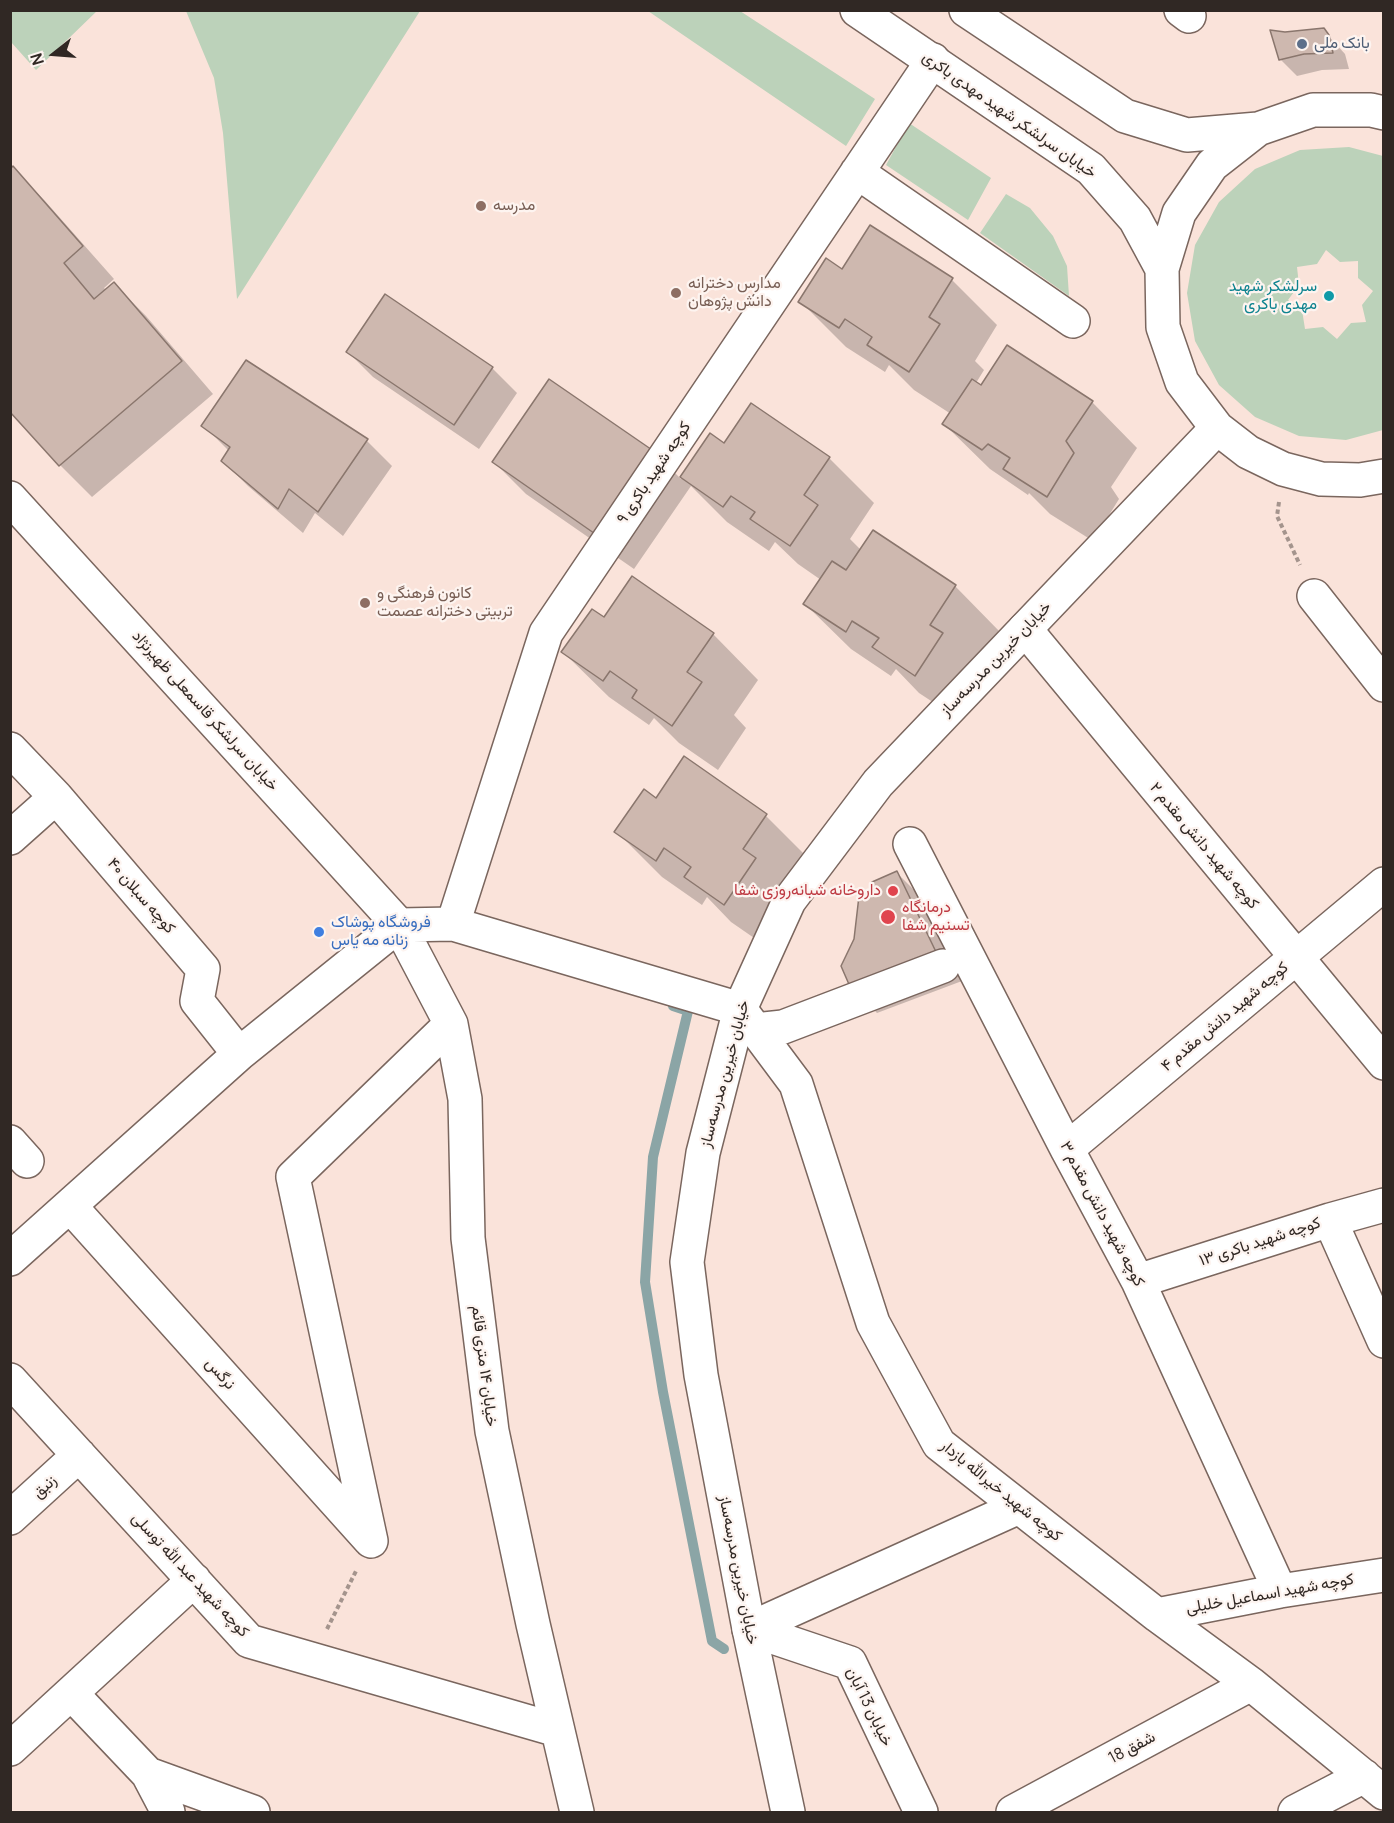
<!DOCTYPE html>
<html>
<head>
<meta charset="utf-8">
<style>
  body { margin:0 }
  #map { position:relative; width:1394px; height:1823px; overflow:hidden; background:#fae3da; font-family:Manrope,sans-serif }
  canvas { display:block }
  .frame { position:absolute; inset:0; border:12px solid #302824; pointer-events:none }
  .north { position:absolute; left:24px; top:24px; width:60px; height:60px; -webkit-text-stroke:4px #fdf4f0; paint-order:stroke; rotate:253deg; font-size:16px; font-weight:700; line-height:24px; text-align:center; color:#302824 }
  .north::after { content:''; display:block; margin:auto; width:21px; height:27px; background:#302824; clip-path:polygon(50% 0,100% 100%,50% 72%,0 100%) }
</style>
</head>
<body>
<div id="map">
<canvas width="1394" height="1823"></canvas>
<div class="frame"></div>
<div class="north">N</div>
</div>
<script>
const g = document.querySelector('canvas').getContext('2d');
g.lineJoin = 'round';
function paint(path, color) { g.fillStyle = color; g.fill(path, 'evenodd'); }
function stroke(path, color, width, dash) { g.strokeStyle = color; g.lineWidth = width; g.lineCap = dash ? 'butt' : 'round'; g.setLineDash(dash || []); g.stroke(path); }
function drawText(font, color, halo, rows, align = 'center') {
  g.font = font + ' Manrope,Vazirmatn,sans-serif'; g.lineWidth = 4.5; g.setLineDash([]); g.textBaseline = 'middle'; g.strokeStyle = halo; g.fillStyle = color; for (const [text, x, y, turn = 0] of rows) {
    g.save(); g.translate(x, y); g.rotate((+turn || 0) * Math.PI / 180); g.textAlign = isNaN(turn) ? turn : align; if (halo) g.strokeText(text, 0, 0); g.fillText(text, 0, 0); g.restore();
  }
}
const green = new Path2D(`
  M11,10h86v1l-61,59 -25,-28z
  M186,11h234l-183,288 -14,-166 -9,-55z
  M648,11h92l135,88 -29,47z
  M909,123l82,55 -23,42 -82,-55z
  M1349,147l34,9v274l-37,10 -47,-4 -44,-19 -36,-32 -24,-44 -8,-48 8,-48 24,-43 36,-33 45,-19zM1326,250l14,12 18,-1v17l15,13 -11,14 4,17 -15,1 -14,16 -14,-12 -18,2 -3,-19 -14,-10 11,-15 -2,-18 20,-3z
  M1006,194l24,14 23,28 14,30 2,30 -89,-63z`);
const shadow = new Path2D(`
  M1323,30l22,24 4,15 -27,1 -25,6 -17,-17 5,-25z
  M13,168l32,33 69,78 -10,9 2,2 8,-6 32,32 67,78 -121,103 -32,-32z
  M870,227l82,53 45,45 -22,36 9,9 -8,13 6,4 110,15 45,46 -26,39 8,12 -26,42 -43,-27 -21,-21 -1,2 -38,-26 -46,-45 7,-10 -37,-24 -25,-25 -4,7 -39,-25 -46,-46 42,-30z
  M348,352l144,16 25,25 -38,56 -106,-72z
  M203,425l164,16 25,25 -49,70 -28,-23 -12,20 -55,-47 -25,-25 6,-10z
  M710,436l15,9 104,13 45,45 -24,36 11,11 94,36 45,46 -40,88 -41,-27 -23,-24 -5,7 -40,-27 -46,-45 16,-24 -23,-16 -23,-22 -6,9 -42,-29 -36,-36 -57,83 -108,-75 -32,-32 163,-7 24,24z
  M604,619l109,15 45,46 -24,35 12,13 -28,42 -39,-27 -25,-25 -5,7 -40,-28 -46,-45z
  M684,758l82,58 45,45 -41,88 -39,-27 -24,-25 -5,8 -40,-28 -46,-46 40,-31z
  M897,873l25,25 40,83 -85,32 -25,-25 23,-97z`);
const stream = new Path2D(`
  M673,1006l15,5 -35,146 -8,125 18,110 49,249 12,8`);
const building = new Path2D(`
  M1324,28l5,7 4,18 -29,1 -25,6 -9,-30 15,2z
  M13,166l70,80 -19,17 30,36 20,-17 68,79 -123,105 -49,-54v-243z
  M870,225l83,53 -24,39 11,7 -31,48 -42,-27 5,-8 -27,-18 -6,9 -41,-26 28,-44 16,11z
  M385,294l108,73 -39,58 -108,-73z
  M1007,345l86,56 -27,40 8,12 -27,44 -44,-28 7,-11 -22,-14 -6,6 -40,-26 30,-45 9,6z
  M246,360l122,79 -50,73 -29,-23 -11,20 -57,-48 9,-14 -29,-21z
  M549,379l109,75 -57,84 -109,-76z
  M751,403l79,54 -26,38 14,10 -28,41 -40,-27 5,-7 -24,-16 -8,11 -43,-30 30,-44 14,10z
  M873,530l83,55 -26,40 13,8 -28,43 -43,-29 7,-9 -27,-17 -6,11 -43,-28 29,-43 14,9z
  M632,576l82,57 -27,39 15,10 -30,44 -40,-28 5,-8 -27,-19 -7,10 -42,-29 31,-43 12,8z
  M684,756l83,58 -24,35 13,9 -32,47 -40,-28 7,-10 -27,-19 -8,13 -42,-29 30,-43 12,9z
  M897,871l41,85 -87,33 -10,-23 13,-27 5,-43 15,-6 -2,-8z`);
const path = new Path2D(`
  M1279,502l-2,14 23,49
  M327,1629l29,-58`);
const minor = new Path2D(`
  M1181,10l8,6
  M857,172l216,149
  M10,498l389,427 52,99 14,75 3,139 24,193 41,193 44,188
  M1314,596l70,89
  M1025,629l359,434
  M10,749l46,48 147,172 -6,32 42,53
  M10,838l46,-41
  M910,844l157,305 71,132 142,310
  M453,924l93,-291 387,-573
  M755,1030l28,-3 160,-61
  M10,1142l17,19
  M1067,1149l317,-265
  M70,1206l300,334
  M1330,1220l54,121
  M10,1259l229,-205 160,-129 54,-1 287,85 56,75 77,239 66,121 218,171 94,69 133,109
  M1138,1281l192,-61 54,-15
  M10,1380l239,261 308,89
  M10,1518l69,-63
  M371,1541l-78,-364 158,-153
  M1157,1615l123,-24 104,-16
  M749,1629l270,-122
  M749,1629l101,34 71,149
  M71,1693l77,81 105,38
  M10,1749l184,-169
  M148,1774l20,38
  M1013,1812l238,-128
  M1295,1812l69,-36`);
const major = new Path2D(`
  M857,10l234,159 44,50 27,50
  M966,10l159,106 62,19 71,-6
  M1384,113l-13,-3h-58l-55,19 -46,36 -33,48 -17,56 1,58 19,55 35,46 31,24 35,17 38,10 39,1 24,-4
  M788,1812l-39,-183 -48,-254 -14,-113 16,-109 37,-144 49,-108 89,-118 339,-355`);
const markers = [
  [1302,44,6,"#5c6f8a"],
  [481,206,6,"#8d6e63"],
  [676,293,6,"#8d6e63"],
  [1329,296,6,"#0f9aa8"],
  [365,603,6,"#8d6e63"],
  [893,891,6,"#e0444e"],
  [888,917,8,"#e0444e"],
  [319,932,6,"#3f7fe0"]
];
const serviceNames = [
  ["بانک ملی",1314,44]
];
const streetNames = [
  ["خیابان سرلشکر شهید مهدی باکری",1009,115,35],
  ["کوچه شهید باکری ۹",654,473,-56],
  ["خیابان خیرین مدرسه‌ساز",996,659,-46],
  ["خیابان سرلشکر قاسمعلی ظهیرنژاد",205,711,48],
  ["کوچه شهید دانش مقدم ۲",1204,846,50],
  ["کوچه سبلان ۴۰",141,896,49],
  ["کوچه شهید دانش مقدم ۴",1225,1017,-40],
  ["خیابان خیرین مدرسه‌ساز",725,1074,-75],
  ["کوچه شهید دانش مقدم ۳",1102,1214,62],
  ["کوچه شهید باکری ۱۳",1260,1242,-18],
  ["خیابان ۱۴ متری قائم",484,1366,83],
  ["نرگس",220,1374,48],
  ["زنبق",45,1487,-43],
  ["کوچه شهید خیرالله بازدار",1001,1491,39],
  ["خیابان خیرین مدرسه‌ساز",738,1570,79],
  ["کوچه شهید عبد الله توسلی",190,1575,47],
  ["کوچه شهید اسماعیل خلیلی",1270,1594,-10],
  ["خیابان 13 آبان",869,1707,64],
  ["شفق 18",1132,1748,-28]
];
const educationNames = [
  ["مدرسه",493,206],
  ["مدارس دخترانه",688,284],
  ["دانش پژوهان",688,302],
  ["کانون فرهنگی و",377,594],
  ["تربیتی دخترانه عصمت",377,612]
];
const cultureNames = [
  ["سرلشکر شهید",1317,287],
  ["مهدی باکری",1317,305]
];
const healthNames = [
  ["داروخانه شبانه‌روزی شفا",881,891],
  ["درمانگاه",902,908,"left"],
  ["تسنیم شفا",902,926,"left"]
];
const shopNames = [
  ["فروشگاه پوشاک",331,923],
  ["زنانه مه یاس",331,941]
];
paint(green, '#bcd2ba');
paint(shadow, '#0003');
stroke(stream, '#8ba5a6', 10);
paint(building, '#ceb8af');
stroke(building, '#8a766d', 1.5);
stroke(minor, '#7a665e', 36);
stroke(major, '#7a665e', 36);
stroke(path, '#a4948d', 4, [4.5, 3]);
stroke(minor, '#fff', 33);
stroke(major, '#fff', 33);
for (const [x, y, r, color] of markers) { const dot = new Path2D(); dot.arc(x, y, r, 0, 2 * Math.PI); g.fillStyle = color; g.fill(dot); stroke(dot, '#fdf4f0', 2); }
drawText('16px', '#4e5e75', '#fdf4f0', serviceNames, 'left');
drawText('16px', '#302824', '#fdf4f0', streetNames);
drawText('16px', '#785e54', '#fdf4f0', educationNames, 'left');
drawText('16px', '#0d838f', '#fdf4f0', cultureNames, 'right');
drawText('16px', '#be3a42', '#fdf4f0', healthNames, 'right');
drawText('16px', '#366cbe', '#fdf4f0', shopNames, 'left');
</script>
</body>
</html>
